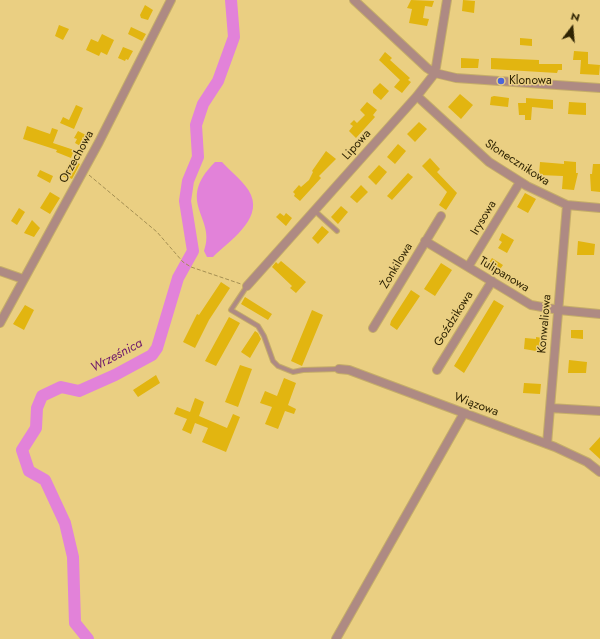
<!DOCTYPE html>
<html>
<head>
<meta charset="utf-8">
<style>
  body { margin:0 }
  #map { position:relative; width:600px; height:639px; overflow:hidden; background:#eacf82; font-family:Jost,sans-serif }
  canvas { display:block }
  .north { position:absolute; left:552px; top:8px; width:40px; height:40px; -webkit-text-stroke:3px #eacf82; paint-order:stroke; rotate:16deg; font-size:11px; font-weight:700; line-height:16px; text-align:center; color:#2f2403 }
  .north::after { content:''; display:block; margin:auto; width:14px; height:18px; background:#2f2403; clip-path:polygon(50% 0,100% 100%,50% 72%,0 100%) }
</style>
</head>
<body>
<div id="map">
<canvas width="600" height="639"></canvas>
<div class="north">N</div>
</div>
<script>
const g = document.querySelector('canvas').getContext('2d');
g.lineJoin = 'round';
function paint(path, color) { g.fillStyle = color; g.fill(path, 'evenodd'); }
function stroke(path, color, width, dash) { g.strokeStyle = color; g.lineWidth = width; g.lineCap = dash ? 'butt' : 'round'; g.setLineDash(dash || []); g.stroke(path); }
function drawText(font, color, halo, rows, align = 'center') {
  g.font = font + ' Jost,sans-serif'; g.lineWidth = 3; g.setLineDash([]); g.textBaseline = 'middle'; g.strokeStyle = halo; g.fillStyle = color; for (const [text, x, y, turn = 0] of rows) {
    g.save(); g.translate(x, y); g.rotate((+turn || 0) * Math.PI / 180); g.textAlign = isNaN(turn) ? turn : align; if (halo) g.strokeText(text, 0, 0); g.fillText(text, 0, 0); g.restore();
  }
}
const water = new Path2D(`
  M215,162h7c9,10 24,21 29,33 11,25 -23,47 -38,62h-6l-3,-6c13,-34 -30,-48 11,-89z`);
const river = new Path2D(`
  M88,639l-13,-16 -2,-66 -8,-34 -20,-43 -16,-9 -7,-21 14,-22 1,-20 5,-12 19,-9 18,4 36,-16 37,-20 5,-7 21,-70 15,-27 -8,-50 3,-20 10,-24 -2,-32 7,-21 15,-23 16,-44 -3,-37`);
const building = new Path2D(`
  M411,0l23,1 -2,6 -7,-1 -2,12 6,1 -2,7 -18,-3 3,-14 -5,-1z
  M463,0l12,1 -1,12 -12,-2z
  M145,5l8,5 -5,10 -7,-2 -1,-3z
  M59,25l10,4 -6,11 -8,-4z
  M131,27l15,7 -4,7 -14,-7z
  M102,34l12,6 -7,15 -6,-3 -2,4 -13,-6 5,-11 7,3z
  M520,38l12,1v7l-12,-1z
  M123,47l10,4 -5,9 -2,-1 -1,2 -7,-3z
  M574,51l14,1v12l12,1 -1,10 -19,-1 1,-14h-8z
  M385,52l7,6 -2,2 20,18 -2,2 3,2 -9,11 -8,-6 6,-7 -21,-20z
  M461,58l18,1 -1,9h-17z
  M491,58l48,2v4h23v6h-4l-1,3 -66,-4z
  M380,83l9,8 -8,9 -8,-7v-3z
  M460,94l13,11 -12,14 -13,-12z
  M494,96l15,2 -1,9 -18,-2 1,-8z
  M526,98l27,2v9l-21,-2 -1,13h-6v-5h-6l-1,-12h8z
  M367,102l10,8 -4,5 2,2 -19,21 -7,-7 4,-5 -3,-2 4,-4 3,3 8,-8 -5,-5z
  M569,102l17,1v12l-18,-1z
  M76,105l7,3 -9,21 -14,-6 3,-6 6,3z
  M419,122l8,7 -12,13 -8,-8z
  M27,126l23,8 2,-6 6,2 -5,13 21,7 -3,8 -15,-6 1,-2 -34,-11z
  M78,131l12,6 -6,11 -9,-5 2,-4 -3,-1z
  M398,144l8,7 -11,13 -8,-7z
  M326,151l10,8 -17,17 2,2 -21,23 -6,-5 1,-2 -2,-2 6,-7 2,2 8,-7 4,-8 -1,-1z
  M430,158l10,11 -3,3 20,21 -11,17 -7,-5 8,-13 -25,-26z
  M71,160l9,4 -8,15 -2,-1 -1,1 -7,-3z
  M564,161l12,1v11h2l-4,17 -12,-1 1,-13 -24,-1 1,-13 24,2z
  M593,164h7v28l-9,-1 -1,-17h2z
  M379,165l8,7 -11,13 -8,-8z
  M40,170l13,6 -3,7 -13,-7z
  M408,173l5,4 -21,23 -5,-4z
  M361,185l7,7 -11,11 -7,-6z
  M50,192l10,6 -10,16 -10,-6z
  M525,193l11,6 -8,14 -11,-6z
  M341,206l7,6 -10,12 -7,-7z
  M19,208l6,4 -8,13 -6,-4z
  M280,213l4,3 2,-3 6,5 -6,8 -10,-9z
  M32,220l8,8 -6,9 -10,-4z
  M322,226l7,6 -11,12 -6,-6z
  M502,233l12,7 -7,13 -9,-5 4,-6 -3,-2z
  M578,241l17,3 -1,11h-17z
  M492,258l11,7 -7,10 -10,-7z
  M281,261l25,21 -10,11 -6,-5 2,-2 -20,-19 4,-5 2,2z
  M441,263l11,7 -17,26 -11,-7z
  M221,282l9,6 -21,32 -14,28 -12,-6 14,-28 2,1z
  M411,290l9,6 -23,34 -7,-5 1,-4z
  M245,297l27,17 -4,6 -27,-16z
  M494,300l10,6 -40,67 -10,-7z
  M25,305l9,5 -10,20 -11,-6z
  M312,310l11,5 -21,51 -11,-5z
  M229,317l11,6 -24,43 -11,-5z
  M571,330h12v9l-12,-1z
  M255,331l3,2 3,6 -11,19 -9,-6z
  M536,337l7,1 -1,14 -18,-3 1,-11 11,1z
  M569,360l18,2 -1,11h-18z
  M240,365l12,4 -14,38 -13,-5z
  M156,375l4,8 -22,14 -5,-7z
  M284,378l12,5 -8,22 8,4 -2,5 -9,-3 -7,18 -13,-5 7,-17 -12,-4 5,-12 12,5z
  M524,383l17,1 -1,10 -17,-1z
  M195,398l9,4 -5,14 28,12 6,-14 7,3 -14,35 -24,-10 6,-14 -13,-5 -4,11 -9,-4 5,-11 -13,-5 3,-7 13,5z
  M600,437v22l-11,-10z`);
const path = new Path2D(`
  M89,175l68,57 26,30 8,5 50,17`);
const service = new Path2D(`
  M315,211l22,20
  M247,286l-16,24 27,16 6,10 9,25 5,5 15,6 10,-2 36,-1`);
const minor = new Path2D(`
  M354,0l73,68 8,5 21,5 144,10
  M417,96l72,66 38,24 40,19 33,3
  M425,241l106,64 28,5 41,4
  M468,267l52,-85
  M0,271l23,8
  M247,286l170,-190 18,-23 12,-73
  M0,323l99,-181 72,-142
  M373,328l68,-112
  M339,369l10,1 206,77 32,15 13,10
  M437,370l55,-89
  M550,408l50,3
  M547,444l20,-239
  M336,639l128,-226`);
const markers = [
  [501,81,4,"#4c65d9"]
];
const poiNames = [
  ["Klonowa",509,81]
];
const streetNames = [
  ["Lipowa",357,145,-48],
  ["Orzechowa",77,157,-61],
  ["Słonecznikowa",517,163,33],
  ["Irysowa",484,218,-59],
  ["Żonkilowa",397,266,-59],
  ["Tulipanowa",504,275,31],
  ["Goździkowa",454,319,-58],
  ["Konwaliowa",545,324,-85],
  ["Wiązowa",476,405,20]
];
const waterNames = [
  ["Wrześnica",117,356,-28]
];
paint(water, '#e282d9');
stroke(river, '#e282d9', 12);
paint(building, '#e2b510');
stroke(service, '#c5ad69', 6);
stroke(minor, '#c5ad69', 10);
stroke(path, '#a48f53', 1, [4, 2]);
stroke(service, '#ae8a83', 4);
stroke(minor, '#ae8a83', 8);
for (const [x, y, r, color] of markers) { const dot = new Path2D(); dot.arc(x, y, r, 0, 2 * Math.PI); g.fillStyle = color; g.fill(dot); stroke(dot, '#eacf82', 1.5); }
drawText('12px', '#2f2403', '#eacf82', poiNames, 'left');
drawText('12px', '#2f2403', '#eacf82', streetNames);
drawText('italic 13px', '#6e186a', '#eacf82', waterNames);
</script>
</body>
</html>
